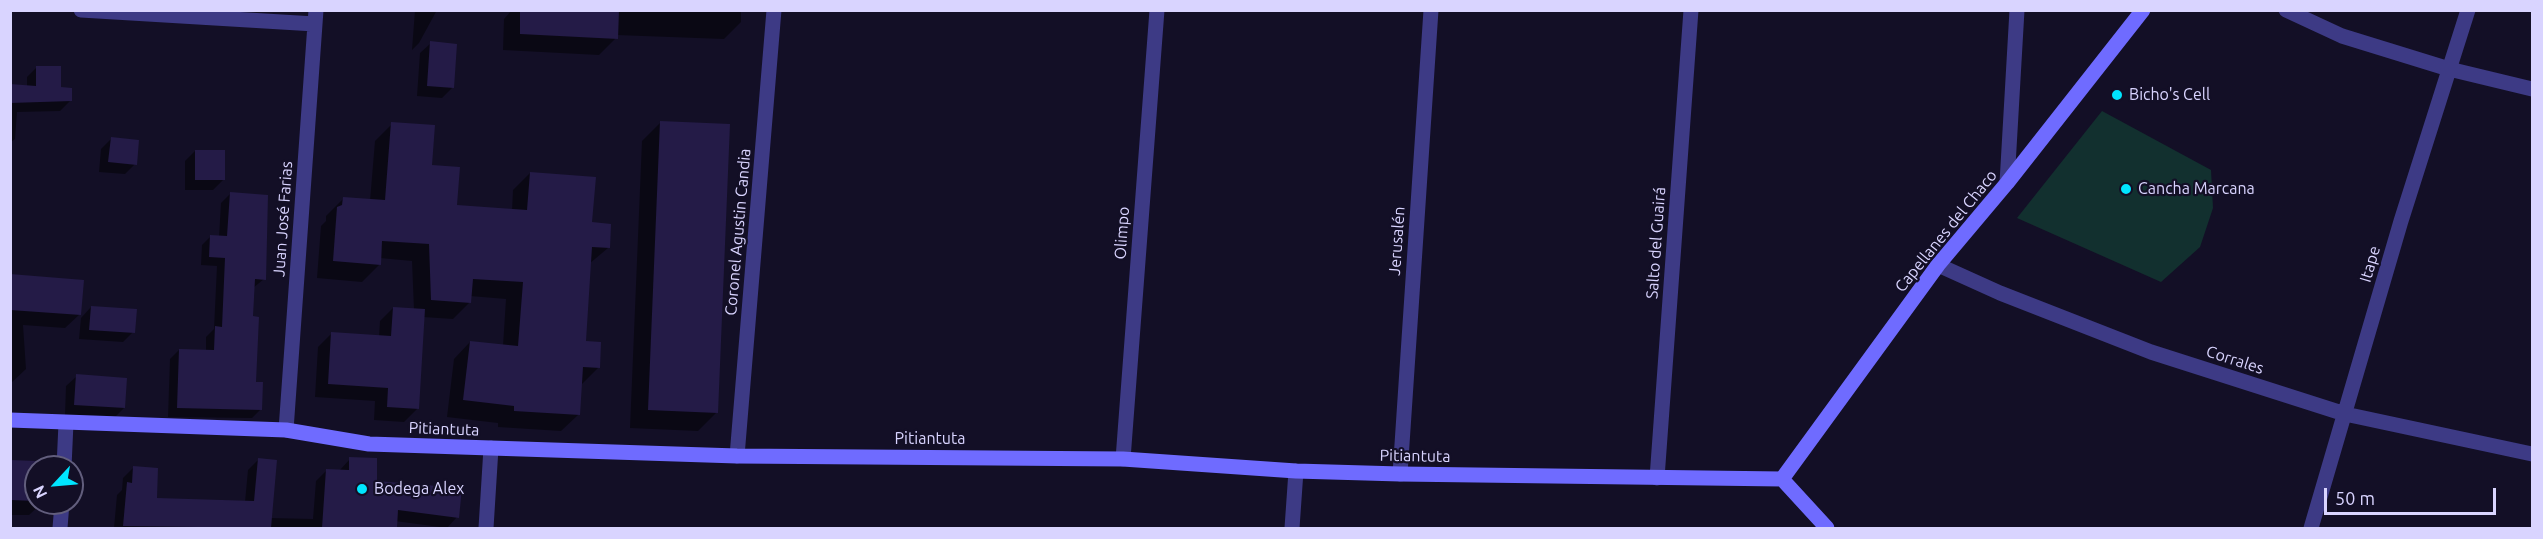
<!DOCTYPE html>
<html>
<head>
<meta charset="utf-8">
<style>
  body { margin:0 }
  #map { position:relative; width:2543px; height:539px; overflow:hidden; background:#130f26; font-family:Ubuntu,sans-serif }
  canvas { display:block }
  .frame { position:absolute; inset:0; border:12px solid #d9d4ff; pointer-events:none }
  .north { position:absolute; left:24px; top:455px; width:60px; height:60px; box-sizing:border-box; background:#130f26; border:2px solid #625e7d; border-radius:50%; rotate:244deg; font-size:16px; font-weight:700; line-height:24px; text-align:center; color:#d9d4ff }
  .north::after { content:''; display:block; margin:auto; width:21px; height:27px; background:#00e5ff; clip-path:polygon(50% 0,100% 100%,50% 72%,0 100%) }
  .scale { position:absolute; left:2324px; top:488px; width:172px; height:27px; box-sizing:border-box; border:3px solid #d9d4ff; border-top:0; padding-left:8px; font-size:18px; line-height:21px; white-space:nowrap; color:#d9d4ff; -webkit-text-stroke:4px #130f26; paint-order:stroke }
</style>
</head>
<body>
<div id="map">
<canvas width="2543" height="539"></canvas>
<div class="frame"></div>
<div class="north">N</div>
<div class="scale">50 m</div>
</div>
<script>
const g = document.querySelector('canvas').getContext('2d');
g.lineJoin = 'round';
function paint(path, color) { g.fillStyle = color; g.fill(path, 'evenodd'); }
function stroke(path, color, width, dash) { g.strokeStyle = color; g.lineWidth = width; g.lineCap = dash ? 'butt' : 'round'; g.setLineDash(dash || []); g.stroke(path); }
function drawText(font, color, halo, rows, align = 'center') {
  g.font = font + ' Ubuntu,sans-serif'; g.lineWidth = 4.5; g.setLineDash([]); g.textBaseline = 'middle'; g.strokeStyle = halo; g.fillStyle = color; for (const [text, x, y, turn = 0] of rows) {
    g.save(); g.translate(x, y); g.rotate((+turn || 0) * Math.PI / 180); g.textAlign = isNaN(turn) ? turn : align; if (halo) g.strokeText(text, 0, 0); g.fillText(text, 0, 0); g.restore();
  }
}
const green = new Path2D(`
  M2102,111l109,59 2,38 -13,39 -39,35 -144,-64z`);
const shadow = new Path2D(`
  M415,10h22l-18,33 -7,7z
  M512,10h229v12l-17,17 -108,-4v3l-17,17 -96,-5 1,-31z
  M431,43l21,45 -10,10 -25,-2 3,-43z
  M37,67l33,34 -10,10 -43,1 -2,27 -5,4v-58l17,1v-9z
  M661,122l55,291 -18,18 -68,-3 12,-287z
  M392,124l39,43 25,40 56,4 1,-21 17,-17 61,51 17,24 -19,16 -5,78 14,26 -17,17 -3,30 -17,16 -63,-4v-4l-51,-6 7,-58 16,-17 33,4 3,-47 -36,-3v6l-17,17 -30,-2 -6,92 -13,13 -30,-2 1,-19 -60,-4 3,-50 14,-14 47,4 1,-16 13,-13 21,2 -2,-49 -32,-3 -1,7 -17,17 -45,-4 4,-52 5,-5v-5l17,-17 27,2 5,-60z
  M111,139l24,25 -10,10 -26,-2 2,-23z
  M195,151l28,29 -10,10h-28v-29z
  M230,194l34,85 -11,9 -1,29 2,67 7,25 -9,9 -84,-1 2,-58 9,-9 27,1v-14l8,-8 3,-63 -16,-1 1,-20 9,-9 8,1 2,-34z
  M10,276l70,38 -15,14 -42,-3 3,44 -16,15z
  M91,307l42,25 -10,10 -44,-3 2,-21z
  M77,376l47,32 -10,10 -49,-3 1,-29z
  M259,459l11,59 43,1 3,-38 11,-11 12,1 11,-12 25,23 82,35 -10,11 -52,-7v7h-281l3,-33 5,-5 1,-12 10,-10 22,31 90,3 3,-32z
  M10,462l35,1v4h-9v36h6l-13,12h-19z`);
const building = new Path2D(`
  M520,10h99l-1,29 -98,-5z
  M430,41l27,3 -3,44 -27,-2z
  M36,66h25v21l11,1v13l-62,2v-19l26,2z
  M660,121l70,3 -12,289 -70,-3z
  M391,122l44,3 -3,40 28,2 -3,38 70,5 3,-38 66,5 -4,45 19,2 -1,24 -18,-1 -6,94 15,1 -1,26 -17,-1 -3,48 -66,-4v-5l-51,-6 7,-59 48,5 5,-64 -50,-3 -2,24 -40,-3 -2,-56 -47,-3 -1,24 -48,-4 4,-54 5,-2 1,-8 42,3z
  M111,137l28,3 -2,25 -29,-3z
  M195,150h30v30h-30z
  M230,192l38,3 -2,85 -11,-1 -2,37 6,1 -3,65h7l-1,28 -85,-2 2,-59 35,1 1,-24 7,1 3,-69 -16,-1 1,-22 17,1z
  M10,274l74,6 -3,35 -71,-5z
  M91,306l46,3 -2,24 -46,-3z
  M393,307l32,2 -6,100 -32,-2 1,-19 -60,-4 3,-52 60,4z
  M76,374l51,4 -2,30 -51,-3z
  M349,457l28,1v23l85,7 -3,30 -61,-8 -1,18h-75l4,-59 23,1z
  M258,458l19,2 -6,68 -148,-2 4,-44 5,1 1,-17 25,2 -1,30 97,3z
  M10,460l26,1v40l-26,-1z`);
const street = new Path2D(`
  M81,10l234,14
  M2286,10l56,26 107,33 83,20
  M2007,183l10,-173
  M1938,265l62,28 151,59 194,62 187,40
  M286,430l30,-420
  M737,456l37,-446
  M1123,459l34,-449
  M64,467l2,-44
  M1400,474l31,-464
  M1657,478l34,-468
  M60,528l2,-25
  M486,528l5,-80
  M1292,528l4,-57
  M2311,528l90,-307 67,-211`);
const secondary = new Path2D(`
  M10,420l276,10 83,14 122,4 246,8 386,3 173,12 104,3 382,5 45,49
  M1782,479l156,-214 69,-82 136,-173`);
const markers = [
  [2117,95,6,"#00e5ff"],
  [2126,189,6,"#00e5ff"],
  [362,489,6,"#00e5ff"]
];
const poiNames = [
  ["Bicho's Cell",2129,95],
  ["Cancha Marcana",2138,189],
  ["Bodega Alex",374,489]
];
const streetNames = [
  ["Juan José Farias",283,219,-86],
  ["Capellanes del Chaco",1946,231,-51],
  ["Coronel Agustin Candia",738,232,-85],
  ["Olimpo",1122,233,-86],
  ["Jerusalén",1397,241,-86],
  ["Salto del Guairá",1656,243,-86],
  ["Itape",2370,264,-74],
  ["Corrales",2235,360,18],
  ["Pitiantuta",444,429,2],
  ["Pitiantuta",930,439],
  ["Pitiantuta",1415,456,1]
];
paint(green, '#12302f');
paint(shadow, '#0007');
paint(building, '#241b47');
stroke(street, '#3d3a85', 15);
stroke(secondary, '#6f6bff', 15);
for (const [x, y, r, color] of markers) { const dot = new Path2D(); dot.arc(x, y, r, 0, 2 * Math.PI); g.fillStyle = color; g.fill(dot); stroke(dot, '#130f26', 2); }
drawText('16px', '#d9d4ff', '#130f26', poiNames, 'left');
drawText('16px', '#d9d4ff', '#130f26', streetNames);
</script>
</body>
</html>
